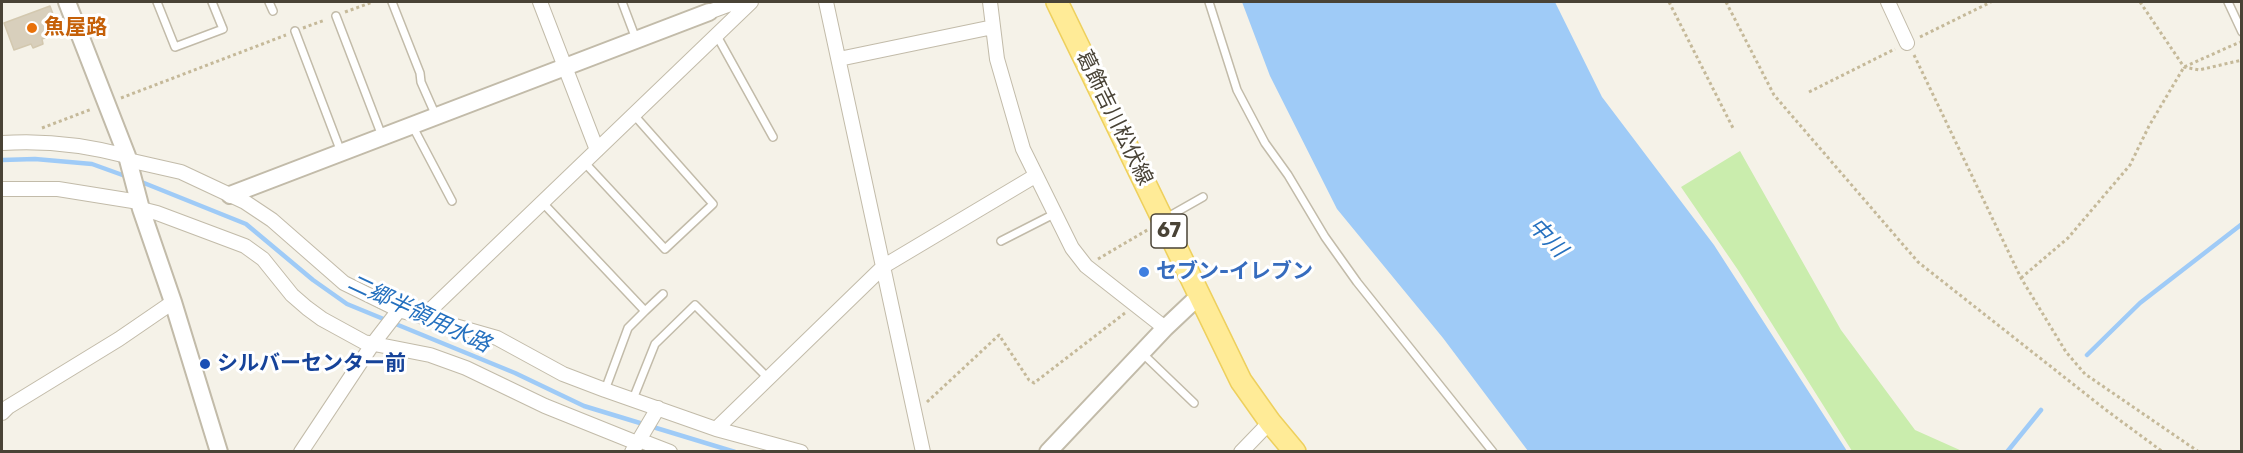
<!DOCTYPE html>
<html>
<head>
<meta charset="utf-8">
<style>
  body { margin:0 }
  #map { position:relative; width:2243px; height:453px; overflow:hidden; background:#f5f2e8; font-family:Rubik,sans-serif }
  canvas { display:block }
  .frame { position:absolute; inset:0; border:3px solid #494336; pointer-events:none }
</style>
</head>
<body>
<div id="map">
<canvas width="2243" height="453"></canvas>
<div class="frame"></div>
</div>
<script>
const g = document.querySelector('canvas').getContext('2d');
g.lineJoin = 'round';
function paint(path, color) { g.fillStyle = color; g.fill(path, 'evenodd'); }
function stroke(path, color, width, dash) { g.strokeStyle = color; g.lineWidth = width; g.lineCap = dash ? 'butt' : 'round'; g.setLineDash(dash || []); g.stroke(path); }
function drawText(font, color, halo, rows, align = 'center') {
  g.font = font + ' Rubik,"Noto Sans JP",sans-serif'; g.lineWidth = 6; g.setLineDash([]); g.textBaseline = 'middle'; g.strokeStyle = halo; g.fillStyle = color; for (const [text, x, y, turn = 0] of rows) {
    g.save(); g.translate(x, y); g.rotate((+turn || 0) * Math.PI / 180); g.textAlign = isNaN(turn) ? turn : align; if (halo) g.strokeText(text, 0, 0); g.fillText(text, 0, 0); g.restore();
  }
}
const green = new Path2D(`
  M1740,151l101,179 74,100 47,21h-110l-114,-181 -57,-83z`);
const water = new Path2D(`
  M1242,2h313l47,95 112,148 133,206h-319l-85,-113 -106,-129 -67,-133z`);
const stream = new Path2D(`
  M2,160l33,-1 57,5 36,13
  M139,181l107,43 67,56 34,24 168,69 69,33 151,46
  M2087,355l53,-52 102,-79
  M2007,452l34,-42`);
const building = new Path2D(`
  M50,6l10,27 -18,6 1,5 -10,4 -2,-4 -17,6 -10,-27z`);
const path = new Path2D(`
  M1669,2l65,128
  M1726,2l48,93 144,167 188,148 57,42
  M2140,2l44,65 15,3 43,-10
  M345,12l28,-10
  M303,28l22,-8
  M1920,37l71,-35
  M1914,55l107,223 45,74 19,22 114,78
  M1809,92l86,-43
  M121,98l165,-63
  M42,128l50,-19
  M1098,259l51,-30
  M2021,278l47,-40 62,-73 19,-39 35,-59 56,-25
  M927,402l72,-67 30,45 5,3 91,-70`);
const service = new Path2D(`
  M157,2l18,45 48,-18 -11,-27
  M269,2l4,9
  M392,2l28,71 1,9 15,34
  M622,2l14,37
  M1209,2l28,88 28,53 23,32 37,62 32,45 136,170
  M2228,2l14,30
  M336,16l46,120
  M295,31l46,121
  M717,36l56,101
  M413,127l39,74
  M584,162l81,87 48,-45 -79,-89
  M542,202l103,109 -17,17 -23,62
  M1166,218l37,-21
  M1001,241l53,-27
  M645,311l18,-17
  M1142,353l52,50
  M633,399l22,-55 40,-39 73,73`);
const minor = new Path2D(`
  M540,2l57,148
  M826,2l97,450
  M990,2l7,57 26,90 49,99 14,18 79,62
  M1888,2l19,41
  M709,12l27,-10
  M839,59l154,-32
  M2,143c42,-3 84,2 125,13
  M128,160l53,12 64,30 27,18 72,63 55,27 98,28 66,36 42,16 111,39 85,23
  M2,189h56l81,13
  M141,209l16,4 88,33 18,13 29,36 15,13 15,11 42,23 66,13 36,13 79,38 92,37
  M424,316l327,-314
  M2,413l6,-6 111,-68 54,-37
  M716,429l168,-163 151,-90
  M639,440l31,12
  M301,452l71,-107 27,-35
  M632,452l26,-44
  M1241,452l29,-30`);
const tertiary = new Path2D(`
  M67,2l60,154 14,53 32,93 46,150
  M230,195l479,-183
  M1048,452l117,-124 35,-33`);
const primary = new Path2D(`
  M1057,2l184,379 29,41 25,30`);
const markers = [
  [32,28,6,"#e8710a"],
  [1144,272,6,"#3f7fe0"],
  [205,364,6,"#1a4fb4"]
];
const shields = [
  [1169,231,36]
];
const shieldNames = [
  ["67",1169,231]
];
const foodNames = [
  ["魚屋路",44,28]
];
const streetNames = [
  ["葛飾吉川松伏線",1114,118,64]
];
const shopNames = [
  ["セブン-イレブン",1156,272]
];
const transitNames = [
  ["シルバーセンター前",217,364]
];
const waterNames = [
  ["中川",1547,238,46],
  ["二郷半領用水路",419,314,25]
];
paint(green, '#caedad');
paint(water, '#9fcbf7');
stroke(stream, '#9fcbf7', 4.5);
paint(building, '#d8cfbc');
stroke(building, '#d3c8af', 1.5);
stroke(service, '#c2bba9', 10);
stroke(minor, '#c2bba9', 16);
stroke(tertiary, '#c2bba9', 20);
stroke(primary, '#eed05d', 24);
stroke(path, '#c5b999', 3, [3, 3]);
stroke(service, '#fff', 7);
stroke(minor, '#fff', 14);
stroke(tertiary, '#fff', 16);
stroke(primary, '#ffeb97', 21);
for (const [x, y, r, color] of markers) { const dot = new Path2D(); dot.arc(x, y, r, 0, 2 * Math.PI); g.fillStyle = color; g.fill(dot); stroke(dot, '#fff', 2); }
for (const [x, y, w] of shields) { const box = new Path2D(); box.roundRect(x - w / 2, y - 17, w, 34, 4.5); g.fillStyle = '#fff'; g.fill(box); stroke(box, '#494336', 1.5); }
drawText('bold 20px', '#494336', null, shieldNames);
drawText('bold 21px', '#c56008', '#fff', foodNames, 'left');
drawText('21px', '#494336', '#fff', streetNames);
drawText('bold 21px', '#366cbe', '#fff', shopNames, 'left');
drawText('bold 21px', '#164399', '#fff', transitNames, 'left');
drawText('italic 22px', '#2470bf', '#fff', waterNames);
</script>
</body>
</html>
